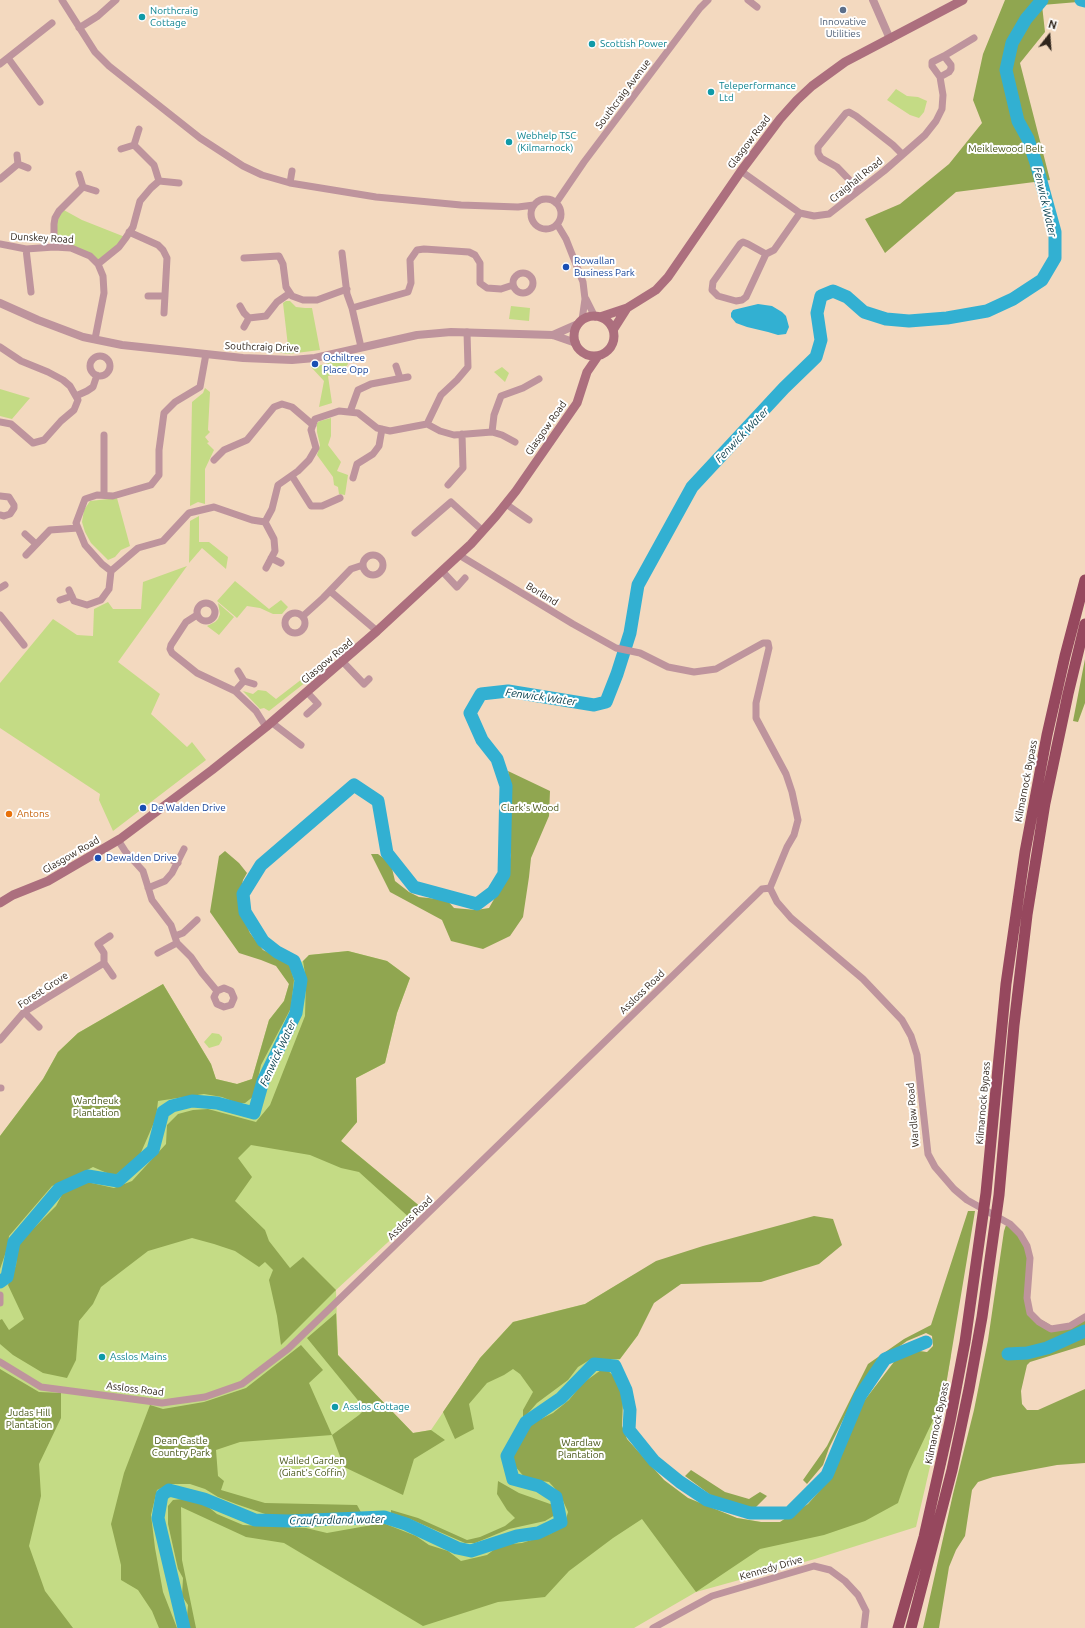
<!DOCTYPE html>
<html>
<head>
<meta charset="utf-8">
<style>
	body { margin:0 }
	#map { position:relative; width:1085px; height:1628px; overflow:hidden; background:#f3d9bf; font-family:Ubuntu,sans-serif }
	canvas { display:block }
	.north { position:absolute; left:1029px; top:16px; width:40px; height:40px; -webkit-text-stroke:3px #fff; paint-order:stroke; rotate:17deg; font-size:11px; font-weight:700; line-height:16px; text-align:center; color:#2f251c }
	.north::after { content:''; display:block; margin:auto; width:14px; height:18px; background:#2f251c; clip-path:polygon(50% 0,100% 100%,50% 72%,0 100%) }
</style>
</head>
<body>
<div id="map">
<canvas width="1085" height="1628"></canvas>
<div class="north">N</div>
</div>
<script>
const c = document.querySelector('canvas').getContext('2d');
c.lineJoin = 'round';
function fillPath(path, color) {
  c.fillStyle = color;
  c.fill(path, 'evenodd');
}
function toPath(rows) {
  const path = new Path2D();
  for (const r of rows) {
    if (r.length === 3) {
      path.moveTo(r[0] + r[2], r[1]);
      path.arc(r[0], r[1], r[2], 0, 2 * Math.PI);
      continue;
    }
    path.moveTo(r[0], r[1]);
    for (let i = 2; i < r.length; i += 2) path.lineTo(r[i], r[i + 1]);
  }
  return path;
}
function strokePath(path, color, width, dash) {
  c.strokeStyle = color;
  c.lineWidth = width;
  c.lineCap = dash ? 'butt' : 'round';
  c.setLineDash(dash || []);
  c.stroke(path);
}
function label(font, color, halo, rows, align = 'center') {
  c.font = font + ' Ubuntu,sans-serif';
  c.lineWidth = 4;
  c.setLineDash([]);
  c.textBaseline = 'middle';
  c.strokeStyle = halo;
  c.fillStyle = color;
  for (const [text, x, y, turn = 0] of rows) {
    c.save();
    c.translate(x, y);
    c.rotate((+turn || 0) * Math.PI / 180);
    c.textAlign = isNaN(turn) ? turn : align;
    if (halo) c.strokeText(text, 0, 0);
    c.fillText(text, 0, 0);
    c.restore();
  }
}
const green = toPath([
	[896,89,907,96,918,97,927,101,924,112,919,118,910,115,887,100],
	[62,209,82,220,125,237,98,263,90,255,55,246,55,224],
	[286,301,290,301,296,307,305,308,312,308,320,350,288,354,265,350,265,347,288,346,283,303],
	[511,306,530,308,529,321,509,319],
	[345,357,348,364,345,368,338,374,328,376,332,403,319,407,324,381,311,367,326,364],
	[502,367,509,373,505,382,494,372],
	[205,388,210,392,208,430,210,432,205,437,209,442,207,443,214,450,205,469,205,504,198,502,190,506,192,402,203,393],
	[0,389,30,398,12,419,0,416],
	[331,418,331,436,328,445,341,462,337,471,348,475,345,495,339,494,338,487,334,485,333,477,317,455,320,445,317,432,317,423,320,421],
	[117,498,130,546,121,550,115,557,108,560,91,543,85,532,82,522,84,510,90,501],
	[199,516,199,542,209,542,228,557,226,569,202,548,189,563,190,521],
	[187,566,118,662,160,694,151,714,187,747,192,742,206,760,113,831,99,800,100,794,0,728,0,683,53,619,77,635,93,636,94,609,108,602,113,609,141,609,143,582],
	[235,581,269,609,281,600,288,607,282,614,273,614,260,608,247,606,237,618,217,601],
	[218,603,234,617,219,635,207,626,215,622,218,619,220,614],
	[302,679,306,682,269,711,264,708,260,709,243,691,253,694,258,690,266,691,276,699],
	[348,951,387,961,410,978,397,1013,385,1063,356,1078,357,1122,341,1141,422,1208,412,1220,336,1290,338,1355,413,1433,431,1430,480,1358,513,1322,585,1304,635,1274,638,1335,620,1359,611,1373,617,1379,623,1400,622,1426,627,1439,664,1480,688,1498,737,1518,761,1522,780,1522,808,1504,831,1478,858,1409,897,1358,919,1351,951,1356,935,1445,916,1527,815,1559,696,1592,634,1628,0,1628,0,1136,43,1079,58,1052,78,1033,163,984,211,1064,216,1079,237,1084,252,1079,269,1020,284,1001,289,984,282,974,290,966,303,961,309,955],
	[212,1033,219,1034,222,1037,222,1040,219,1045,209,1048,204,1042]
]);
const forest = toPath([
	[1005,0,1085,0,1085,6,1078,2,1042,5,1045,32,1020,63,1050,180,956,192,885,253,865,219,900,204,949,164,982,123,973,100,983,54],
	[1085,659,1085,703,1078,722,1073,721],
	[508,771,550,791,549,816,531,858,529,877,523,917,510,936,483,949,451,941,442,920,390,892,371,854,378,854,391,864,395,881,409,892,419,897,447,900,454,908,476,910,489,908,505,880,511,855,509,822,512,791],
	[225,851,239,863,247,873,243,880,238,906,250,933,263,950,278,957,290,966,294,980,291,1008,261,1065,254,1096,245,1103,237,1103,222,1097,204,1094,158,1101,156,1118,139,1157,114,1176,93,1167,72,1178,52,1186,9,1236,8,1246,0,1269,0,1136,43,1079,58,1052,78,1033,163,984,211,1064,216,1079,237,1084,252,1079,269,1020,284,1001,289,984,276,966,261,960,239,953,210,912,219,856],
	[348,951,387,961,410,978,397,1013,385,1063,356,1078,357,1122,341,1141,422,1208,412,1220,359,1172,341,1168,310,1155,251,1145,238,1158,252,1177,235,1201,265,1230,269,1241,290,1268,303,1257,336,1290,281,1345,277,1316,269,1280,273,1270,265,1262,259,1267,235,1251,214,1244,192,1238,148,1251,101,1287,93,1304,79,1321,76,1360,67,1378,43,1373,13,1355,0,1344,0,1320,2,1319,9,1330,24,1319,8,1285,16,1265,18,1244,56,1206,64,1191,87,1182,114,1188,132,1181,166,1144,167,1125,178,1114,193,1110,208,1109,256,1122,270,1105,305,1016,306,980,303,961,309,955],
	[968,1211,975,1211,944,1397,909,1471,898,1503,865,1521,824,1535,760,1549,696,1592,642,1519,613,1538,569,1571,545,1597,498,1602,423,1626,284,1543,246,1537,181,1507,182,1560,196,1628,189,1628,187,1617,188,1605,182,1596,183,1578,178,1569,168,1524,168,1506,173,1500,191,1498,206,1505,217,1514,243,1525,306,1528,327,1533,383,1523,416,1536,429,1545,448,1551,461,1561,487,1555,500,1545,522,1543,550,1534,564,1526,568,1512,560,1494,549,1482,526,1479,514,1465,513,1457,531,1424,553,1413,569,1400,583,1383,601,1370,606,1369,617,1379,623,1400,622,1426,627,1439,664,1480,688,1498,737,1518,761,1522,780,1522,808,1504,831,1478,858,1409,897,1358,919,1351,927,1352,933,1346,932,1336,926,1333,907,1341,875,1364,857,1392,829,1448,823,1465,807,1484,803,1480,827,1446,868,1364,904,1339,931,1325],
	[814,1216,833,1219,842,1245,819,1264,761,1282,681,1284,654,1303,638,1335,620,1359,591,1359,578,1367,568,1380,537,1403,523,1419,523,1410,533,1392,520,1374,513,1369,504,1375,487,1383,469,1404,474,1429,455,1439,443,1412,480,1358,513,1322,585,1304,656,1261,703,1246],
	[1007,1222,1027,1246,1030,1313,1057,1329,1085,1317,1085,1345,1030,1362,1027,1365,1021,1391,1022,1404,1027,1410,1038,1410,1085,1389,1085,1463,1057,1465,993,1477,978,1482,972,1490,965,1536,956,1550,949,1567,939,1628,923,1628,953,1494,974,1410,988,1340,1004,1231],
	[336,1313,338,1355,413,1433,431,1430,445,1440,414,1459,403,1495,344,1467,332,1435,240,1442,216,1450,218,1476,224,1481,221,1490,265,1503,357,1505,362,1514,299,1517,268,1515,236,1504,218,1497,205,1489,190,1484,170,1484,157,1490,151,1515,155,1548,163,1592,177,1628,159,1628,152,1611,138,1590,121,1580,121,1565,111,1524,124,1473,150,1405,163,1409,204,1402,246,1388,301,1345,323,1370,309,1383,332,1435,359,1415,365,1409,307,1338],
	[0,1369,39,1392,61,1393,61,1418,39,1464,41,1496,29,1546,45,1591,73,1628,0,1628],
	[691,1470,725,1492,749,1499,760,1492,767,1496,755,1508,716,1499,685,1476],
	[498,1481,519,1493,553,1505,555,1515,545,1521,509,1529,475,1543,465,1543,410,1519,391,1513,391,1510,418,1518,467,1540,480,1537,505,1526,515,1518,507,1510,497,1494]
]);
const water = toPath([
	[758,304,772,306,782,312,786,316,789,327,786,334,778,335,768,332,747,327,736,323,731,317,731,313,733,310]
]);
const river = toPath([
	[1081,0,1085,1],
	[0,1282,7,1277,14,1242,59,1189,88,1176,118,1181,153,1150,163,1112,172,1106,192,1101,217,1103,254,1113,263,1081,296,1013,301,980,294,961,277,952,263,941,245,912,243,894,261,865,354,785,378,801,387,853,414,887,477,904,493,892,504,874,506,786,497,759,482,740,470,713,481,694,508,691,594,705,606,702,617,674,630,633,638,585,692,487,784,388,816,357,821,340,817,313,821,296,833,291,847,297,864,312,886,319,909,321,947,318,987,311,1013,299,1042,280,1055,258,1055,232,1036,163,1028,139,1018,121,1006,70,1012,43,1026,19,1042,0],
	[1008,1354,1027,1353,1047,1348,1085,1331],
	[184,1628,158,1518,162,1495,169,1490,204,1499,255,1520,289,1521,384,1517,406,1524,457,1548,471,1551,517,1536,538,1533,561,1522,556,1497,539,1486,513,1479,507,1456,526,1422,561,1398,594,1364,615,1366,626,1390,630,1410,629,1430,654,1461,680,1482,707,1500,750,1513,789,1513,827,1475,860,1396,885,1359,926,1342]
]);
const minor = toPath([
	[62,0,95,52,109,66,200,138,243,166,262,175,290,183,376,197,461,205,518,207,534,205],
	[748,0,757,7],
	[79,28,98,16,116,0],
	[944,56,974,38],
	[8,58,40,102],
	[0,64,52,23],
	[134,145,139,129],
	[121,149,134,145,154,165,159,181],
	[18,164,28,168],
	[741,171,800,213,814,216,829,214,884,171,925,135,936,121,942,109,943,95,940,77,932,66,932,62,944,56,951,65,951,69,949,72,940,77],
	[0,179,18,164,17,155],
	[290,183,292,171],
	[83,187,96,191],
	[859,190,837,167,821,158,818,153,818,147,846,113,849,112,856,116,893,145,902,154],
	[546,214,15],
	[556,203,584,162,700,8,708,0],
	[557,224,566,239,583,282,585,299,582,320],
	[129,232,158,245,163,250,167,258,164,313],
	[0,244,26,249,54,247,71,248,90,256,98,264,103,276,104,293,95,339],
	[54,247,54,224,55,218,59,211,83,187,79,174],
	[26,249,31,292],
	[342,253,347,294,352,308,361,347],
	[766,254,748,244,743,242,740,244,713,282,712,290,718,296,736,301,742,300,746,297,766,254,774,250,800,213],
	[244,258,279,256,283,264,286,287,292,296,303,300,317,300,347,289],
	[98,264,119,247,125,239,133,227,140,201,151,188,159,181,179,183],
	[523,283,10],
	[148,296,165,296],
	[586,299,595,317],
	[240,306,244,313,249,318],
	[352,308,408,292,411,283,410,260,417,250,424,249,469,252,475,255,480,263,480,283,487,288,501,289,513,285],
	[244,327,249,318,266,316,277,302,290,293],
	[0,347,21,361,48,372,63,380,70,386,78,400,74,410,61,421,44,440,33,443,11,424,0,422],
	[206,354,200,387,175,402,164,413,159,450,159,475,151,485,113,496,97,495,85,499,76,523,85,545,102,564,111,571,138,548,163,541,189,513,214,507,252,520,265,522,272,509,278,485,298,471,309,460,316,448,311,430,315,419,339,411,358,413,377,428,390,431,427,424,441,395,457,380,468,367,467,332],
	[100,366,10],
	[396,366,400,378],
	[76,396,87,391,93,387,97,375],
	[350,412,358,390,371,384,408,377],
	[427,424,440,431,454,435,492,432,502,435,515,442],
	[492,432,494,415,501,396,523,388,539,379],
	[104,435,104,495],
	[214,460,224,450,247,440,274,407,282,404,292,407,313,425],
	[292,476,311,506,322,506,340,498],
	[353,478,357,464,373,454,379,446,382,429],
	[448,485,463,468,462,434],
	[0,496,9,497,14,505,14,508,10,514,4,516,0,515],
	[506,504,529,520],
	[265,522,274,539,275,551,266,568],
	[415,533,451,502,483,531],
	[25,534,36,544],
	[373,565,10],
	[26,555,50,530,78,528],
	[459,555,573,624,616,648,640,653,668,667,694,672,716,669,763,643,768,643,769,648,756,703,756,718,786,774,792,792,798,820,794,835,787,847,770,888],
	[271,558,281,563],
	[442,571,457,587,465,578],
	[0,588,5,585],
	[69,590,74,601,87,605,101,600,109,589,111,571],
	[330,591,377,631],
	[60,600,72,596],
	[206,612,9],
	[295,623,10],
	[0,615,24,645],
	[197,615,186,622,171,645,170,649,172,653,197,673,235,691,256,711,266,727],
	[303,616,323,598,351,569,363,565],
	[343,662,364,684,369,679],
	[244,681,254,684],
	[235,691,244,681,238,671],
	[307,692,318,704,307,714],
	[271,722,301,745],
	[118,840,125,851,143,871,152,900,171,925,177,943,191,957,202,973,217,991,214,997,217,1004,224,1007,231,1005,234,998,231,991,224,988,217,991],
	[168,858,178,863],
	[148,888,165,881,172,873,184,849],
	[770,888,777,902,791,918,863,979,902,1020,911,1036,917,1055,928,1154,935,1167,954,1189,967,1200,1010,1224,1020,1234,1027,1246,1030,1258,1027,1298,1030,1313,1039,1322,1051,1329,1070,1326,1085,1317],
	[175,936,183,933,197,920],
	[158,953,177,943],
	[104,963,104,953,98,944,110,936],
	[24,1012,39,1027],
	[0,1040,24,1012,104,963,113,976],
	[0,1088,1,1088],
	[0,1295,0,1303],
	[0,1362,41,1387,162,1403,205,1397,242,1384,288,1349,759,892,762,889,770,888],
	[653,1628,712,1596,814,1566,830,1570,845,1581,858,1595,866,1611,864,1628]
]);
const tertiary = toPath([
	[873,0,890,39],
	[0,303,38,320,83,337,122,345,243,358,292,360,315,358,417,335,451,332,553,335,576,343],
	[553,335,578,324]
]);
const secondary = toPath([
	[594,336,20],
	[600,317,627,308,656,290,668,277,741,171,780,119,797,100,812,86,845,62,963,0],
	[613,330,627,308],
	[0,903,13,895,48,881,120,839,212,770,266,727,377,631,471,544,496,516,516,491,577,403,587,372,598,356]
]);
const trunk = toPath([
	[898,1628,924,1537,950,1421,965,1342,986,1193,1006,984,1025,852,1047,735,1065,656,1085,580],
	[911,1628,952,1470,969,1389,982,1317,999,1195,1014,1025,1027,915,1045,803,1068,694,1085,624]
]);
const markers = [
	[843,10,4,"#5c6f8a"],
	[142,17,4,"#0f9aa8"],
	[592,44,4,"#0f9aa8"],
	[711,92,4,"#0f9aa8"],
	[509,142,4,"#0f9aa8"],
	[566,267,4,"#1a4fb4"],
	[315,364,4,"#1a4fb4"],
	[143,808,4,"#1a4fb4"],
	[9,814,4,"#e8710a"],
	[98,858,4,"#1a4fb4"],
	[102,1357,4,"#0f9aa8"],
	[335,1407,4,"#0f9aa8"]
];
const cultureNames = [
	["Northcraig",150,11],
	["Cottage",150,23],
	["Scottish Power",600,44],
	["Teleperformance",719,86],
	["Ltd",719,98],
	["Webhelp TSC",517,136],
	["(Kilmarnock)",517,148],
	["Asslos Mains",110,1357],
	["Asslos Cottage",343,1407]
];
const serviceNames = [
	["Innovative",843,22],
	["Utilities",843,34]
];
const streetNames = [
	["Southcraig Avenue",623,94,-53],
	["Glasgow Road",749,142,-53],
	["Craighall Road",856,180,-39],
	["Dunskey Road",42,238,3],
	["Southcraig Drive",262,347,2],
	["Glasgow Road",546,428,-55],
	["Borland",542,594,31],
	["Glasgow Road",327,661,-40],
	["Kilmarnock Bypass",1026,781,-79],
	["Glasgow Road",71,855,-30],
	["Forest Grove",43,990,-33],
	["Assloss Road",642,992,-44],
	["Kilmarnock Bypass",983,1103,-85],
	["Wardlaw Road",913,1115,-95],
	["Assloss Road",410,1218,-44],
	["Assloss Road",135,1389,7],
	["Kilmarnock Bypass",937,1423,-78],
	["Kennedy Drive",771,1568,-16]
];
const parkNames = [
	["Meiklewood Belt",1006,149],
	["Clark's Wood",530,808],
	["Wardneuk",96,1101],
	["Plantation",96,1113],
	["Judas Hill",29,1413],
	["Plantation",29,1425],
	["Dean Castle",181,1441],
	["Country Park",181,1453],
	["Wardlaw",581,1443],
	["Plantation",581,1455],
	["Walled Garden",312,1461],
	["(Giant's Coffin)",312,1473]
];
const transitNames = [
	["Rowallan",574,261],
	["Business Park",574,273],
	["Ochiltree",323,358],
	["Place Opp",323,370],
	["De Walden Drive",151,808],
	["Dewalden Drive",106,858]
];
const foodNames = [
	["Antons",17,814]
];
const waterNames = [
	["Fenwick Water",1045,202,77],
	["Fenwick Water",742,435,-46],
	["Fenwick Water",541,697,8],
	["Fenwick Water",278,1053,-65],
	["Craufurdland water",337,1520,-1]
];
fillPath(green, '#c4db85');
fillPath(forest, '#90a650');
fillPath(water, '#32b0d2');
strokePath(river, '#32b0d2', 13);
strokePath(minor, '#be949d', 7);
strokePath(tertiary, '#be949d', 8);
strokePath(secondary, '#ac6f7e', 9);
strokePath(trunk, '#96485e', 11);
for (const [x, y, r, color] of markers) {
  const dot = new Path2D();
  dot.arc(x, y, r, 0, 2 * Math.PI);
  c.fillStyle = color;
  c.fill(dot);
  strokePath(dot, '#fff', 1.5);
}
label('10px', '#0d838f', '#fff', cultureNames, 'left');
label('10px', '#4e5e75', '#fff', serviceNames);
label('10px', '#2f251c', '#fff', streetNames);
label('10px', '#485617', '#fff', parkNames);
label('10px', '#164399', '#fff', transitNames, 'left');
label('10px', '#c56008', '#fff', foodNames, 'left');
label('italic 11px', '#0c4250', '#fff', waterNames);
</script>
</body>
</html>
